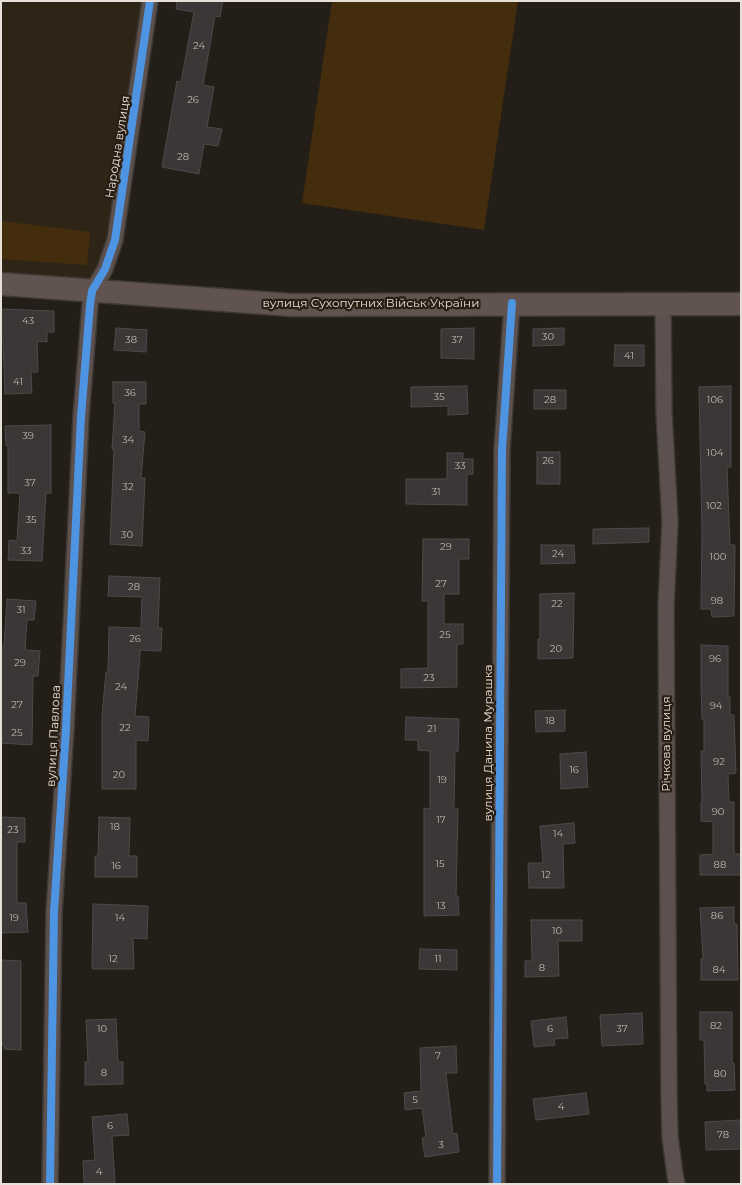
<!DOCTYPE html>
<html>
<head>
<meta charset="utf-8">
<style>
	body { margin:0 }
	#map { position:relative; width:742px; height:1185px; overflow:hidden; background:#231e18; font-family:Montserrat,sans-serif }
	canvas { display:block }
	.frame { position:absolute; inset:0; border:2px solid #e7e0d9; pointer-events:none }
</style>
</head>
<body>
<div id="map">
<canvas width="742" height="1185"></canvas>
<div class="frame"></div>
</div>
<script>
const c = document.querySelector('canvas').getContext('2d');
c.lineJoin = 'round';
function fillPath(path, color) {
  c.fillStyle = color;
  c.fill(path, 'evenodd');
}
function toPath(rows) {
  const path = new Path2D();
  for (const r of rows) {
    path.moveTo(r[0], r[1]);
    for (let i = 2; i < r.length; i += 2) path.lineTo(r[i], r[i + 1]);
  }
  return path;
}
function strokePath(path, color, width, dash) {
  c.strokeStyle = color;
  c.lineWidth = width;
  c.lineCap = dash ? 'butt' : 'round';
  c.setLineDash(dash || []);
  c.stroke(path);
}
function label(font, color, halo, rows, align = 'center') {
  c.font = font + ' Montserrat,sans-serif';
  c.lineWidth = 4.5;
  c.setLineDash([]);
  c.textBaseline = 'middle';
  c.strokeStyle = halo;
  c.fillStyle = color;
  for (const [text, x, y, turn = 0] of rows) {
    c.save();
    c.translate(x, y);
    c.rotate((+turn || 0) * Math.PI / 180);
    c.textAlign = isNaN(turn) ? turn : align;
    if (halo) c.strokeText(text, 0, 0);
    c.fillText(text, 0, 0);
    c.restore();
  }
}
const industrial = toPath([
	[1,1,145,1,107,252,93,278,85,280,1,275]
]);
const green = toPath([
	[332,1,518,1,484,230,302,203],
	[1,221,90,232,87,265,1,259]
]);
const building = toPath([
	[177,1,223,1,220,17,215,16,203,85,214,87,207,127,222,129,218,146,204,144,199,174,162,167,177,81,181,82,194,12,176,9,177,1],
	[1,309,54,311,54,332,47,332,47,342,37,341,38,372,31,372,32,393,5,394,3,340,1,340,1,309],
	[116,328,147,330,146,352,114,350,116,328],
	[474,328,474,359,441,358,441,329,474,328],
	[564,328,564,345,533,346,533,329,564,328],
	[615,345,644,345,644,366,614,366,615,345],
	[113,382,146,382,146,404,139,404,139,431,145,432,141,478,145,478,142,546,110,544,114,449,112,449,115,403,113,403,113,382],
	[467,386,468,414,448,415,448,406,411,407,411,387,467,386],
	[731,386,731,467,727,467,730,545,735,545,734,616,712,617,711,609,701,609,702,531,699,387,731,386],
	[534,390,566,390,566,409,534,409,534,390],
	[51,425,51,493,46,493,42,561,8,560,9,540,17,541,20,493,8,493,8,445,6,446,5,426,51,425],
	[537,452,560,452,560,484,537,484,537,452],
	[447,453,463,453,463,459,473,459,473,474,467,474,467,505,406,504,406,479,447,479,447,453],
	[649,528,649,542,593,544,593,529,649,528],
	[423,539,469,539,469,559,459,559,459,594,444,594,444,624,463,624,463,644,457,644,457,687,401,688,401,669,428,668,428,601,422,601,423,539],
	[541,545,574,545,575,563,541,564,541,545],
	[109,576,160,578,158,628,162,628,161,651,140,650,140,655,135,716,149,717,148,741,136,740,136,789,102,789,102,715,106,672,108,672,109,627,141,628,142,597,108,596,109,576],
	[574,593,573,658,538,659,538,639,540,639,540,594,574,593],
	[7,599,36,601,34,620,27,620,25,650,40,651,38,676,33,676,32,745,1,743,1,646,4,646,7,599],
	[701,645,728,646,728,697,730,697,730,715,734,715,736,773,728,774,729,802,734,802,734,854,740,854,741,875,700,875,700,855,713,854,713,822,701,821,701,802,702,802,701,751,704,751,704,719,702,719,701,684,701,645],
	[565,710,565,731,536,732,535,711,565,710],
	[406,717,459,719,458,752,455,751,454,809,458,809,456,896,458,896,459,915,424,916,424,808,430,809,430,751,418,750,418,740,405,740,406,717],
	[586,752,588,787,561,789,560,754,586,752],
	[1,817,25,818,25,842,17,842,17,903,26,903,28,932,1,933,1,817],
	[99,817,130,818,129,856,137,856,137,877,95,877,95,856,98,856,99,817],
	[574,823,575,843,563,844,564,888,529,888,528,863,543,863,540,826,574,823],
	[93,904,148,906,147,939,133,938,134,969,92,969,93,904],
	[734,907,734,924,737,924,738,980,701,980,701,959,703,959,700,908,734,907],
	[531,920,582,920,582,941,558,941,559,976,525,977,525,961,532,961,531,920],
	[420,949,457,950,457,970,419,969,420,949],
	[1,960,21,961,21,1050,4,1049,4,1045,1,1045,1,960],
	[700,1012,732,1012,732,1063,734,1063,735,1090,707,1091,707,1084,705,1084,704,1040,700,1040,700,1012],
	[642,1013,643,1044,602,1046,600,1015,642,1013],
	[566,1017,568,1038,554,1039,555,1045,534,1047,531,1021,566,1017],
	[116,1019,118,1062,123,1062,123,1084,85,1085,85,1062,88,1062,86,1020,116,1019],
	[456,1046,457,1073,446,1073,453,1134,457,1133,459,1152,425,1157,422,1138,426,1138,422,1108,405,1110,404,1093,421,1091,420,1048,456,1046],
	[586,1093,589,1114,536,1120,533,1099,586,1093],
	[127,1114,129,1135,112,1136,115,1183,84,1184,83,1161,95,1160,92,1117,127,1114],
	[741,1120,741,1149,706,1150,705,1122,741,1120]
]);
const street = toPath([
	[663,304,664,412,670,522,666,606,669,1096,670,1137,675,1175,677,1184],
	[50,1184,54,912,66,729,81,417,90,305,92,291,105,269,115,240,150,1],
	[497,1184,502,450,512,303]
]);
const secondary = toPath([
	[1,284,291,305,741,304]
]);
const cycleway = toPath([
	[50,1184,54,912,66,729,81,417,90,305,92,291,105,269,115,240,150,1],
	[497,1184,502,450,512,303]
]);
const numberNames = [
	["24",199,46],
	["26",193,100],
	["28",183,157],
	["43",28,321],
	["30",548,337],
	["38",131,340],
	["37",457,340],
	["41",629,356],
	["41",18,382],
	["36",130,393],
	["35",439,397],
	["28",550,400],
	["106",715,400],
	["39",28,436],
	["34",128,440],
	["104",715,453],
	["26",548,461],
	["33",460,466],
	["37",30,483],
	["32",128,487],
	["31",436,492],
	["102",714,506],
	["35",31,520],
	["30",127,535],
	["29",446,547],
	["33",26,551],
	["24",558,554],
	["100",718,557],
	["27",441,584],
	["28",134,587],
	["98",717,601],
	["22",557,604],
	["31",21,610],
	["25",445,635],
	["26",135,639],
	["20",556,649],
	["96",715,659],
	["29",20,663],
	["23",429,678],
	["24",121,687],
	["27",17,705],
	["94",716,706],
	["18",550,721],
	["22",125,728],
	["21",432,729],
	["25",17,733],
	["92",719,762],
	["16",574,770],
	["20",119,775],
	["19",442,780],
	["90",718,812],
	["17",441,820],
	["18",115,827],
	["23",13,830],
	["14",558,834],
	["15",440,864],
	["88",720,865],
	["16",116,866],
	["12",546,875],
	["13",441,906],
	["86",717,916],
	["19",14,918],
	["14",120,918],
	["10",557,931],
	["12",113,959],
	["11",438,959],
	["8",542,968],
	["84",719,970],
	["82",716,1026],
	["10",102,1029],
	["6",550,1029],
	["37",622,1029],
	["7",438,1056],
	["8",104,1073],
	["80",720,1074],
	["5",415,1100],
	["4",561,1107],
	["6",110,1126],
	["78",723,1135],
	["3",441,1145],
	["4",99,1172]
];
const streetNames = [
	["Народна вулиця",118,147,-81],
	["вулиця Сухопутних Військ України",371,303],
	["вулиця Павлова",54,736,-87],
	["вулиця Данила Мурашка",488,743,-90],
	["Річкова вулиця",666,744,-90]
];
fillPath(industrial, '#2e2516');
fillPath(green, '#442d0d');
fillPath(building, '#3b3736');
strokePath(building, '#4e4a49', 1);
strokePath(street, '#3e3934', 18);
strokePath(secondary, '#3e3934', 25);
strokePath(street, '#5c514e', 15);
strokePath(secondary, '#61534f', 22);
strokePath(cycleway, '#4d94e3', 8);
label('10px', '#bcb6b0', null, numberNames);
label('12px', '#e7e0d9', '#281e13', streetNames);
</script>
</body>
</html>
